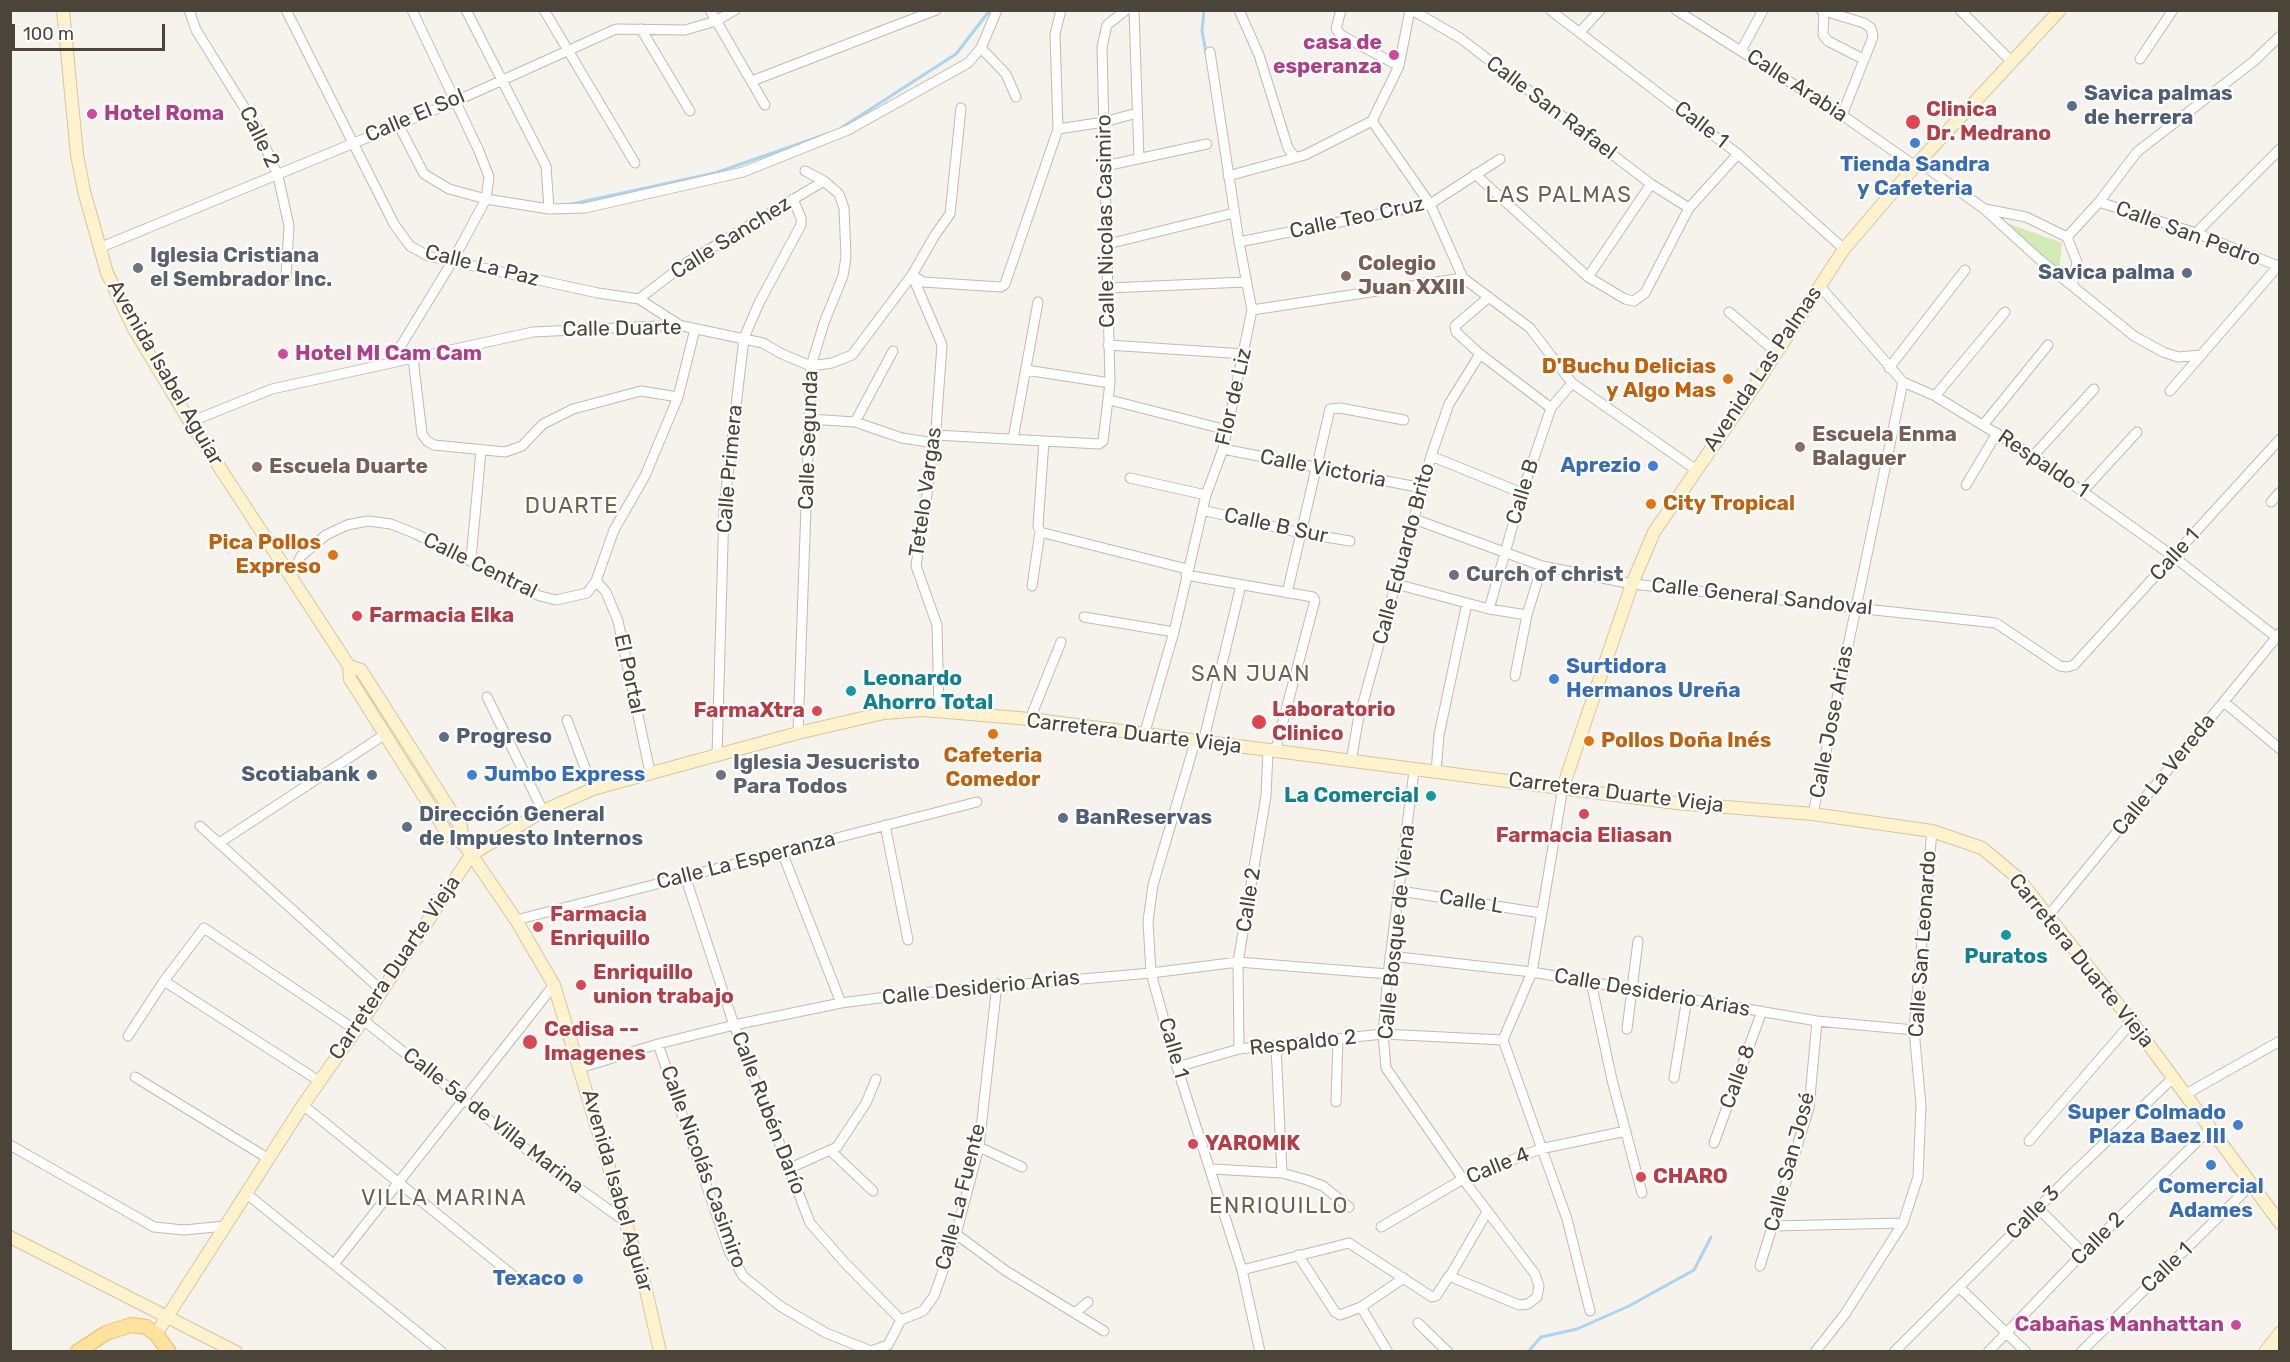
<!DOCTYPE html>
<html>
<head>
<meta charset="utf-8">
<style>
	body { margin:0 }
	#map { position:relative; width:2290px; height:1362px; overflow:hidden; background:#f6f3ec; font-family:Rubik,sans-serif }
	canvas { display:block }
	.frame { position:absolute; inset:0; border:12px solid #4b4439; pointer-events:none }
	.scale { position:absolute; left:12px; top:24px; width:153px; height:27px; box-sizing:border-box; border:3px solid #4b4439; border-top:0; padding-left:8px; font-size:18px; line-height:21px; white-space:nowrap; color:#4b4439; -webkit-text-stroke:4px #fff; paint-order:stroke }
</style>
</head>
<body>
<div id="map">
<canvas width="2290" height="1362"></canvas>
<div class="frame"></div>
<div class="scale">100 m</div>
</div>
<script>
const c = document.querySelector('canvas').getContext('2d');
c.lineJoin = 'round';
function fillPath(path, color) {
  c.fillStyle = color;
  c.fill(path, 'evenodd');
}
function toPath(rows) {
  const path = new Path2D();
  for (const r of rows) {
    path.moveTo(r[0], r[1]);
    for (let i = 2; i < r.length; i += 2) path.lineTo(r[i], r[i + 1]);
  }
  return path;
}
function strokePath(path, color, width, dash) {
  c.strokeStyle = color;
  c.lineWidth = width;
  c.lineCap = dash ? 'butt' : 'round';
  c.setLineDash(dash || []);
  c.stroke(path);
}
function label(font, color, halo, rows, align = 'center') {
  c.font = font + ' Rubik,sans-serif';
  c.lineWidth = 4.5;
  c.setLineDash([]);
  c.textBaseline = 'middle';
  c.strokeStyle = halo;
  c.fillStyle = color;
  for (const [text, x, y, turn = 0] of rows) {
    c.save();
    c.translate(x, y);
    c.rotate((+turn || 0) * Math.PI / 180);
    c.textAlign = isNaN(turn) ? turn : align;
    if (halo) c.strokeText(text, 0, 0);
    c.fillText(text, 0, 0);
    c.restore();
  }
}
const green = toPath([
	[2007,223,2062,243,2059,270]
]);
const stream = toPath([
	[1204,10,1202,31,1206,53],
	[841,128,956,54,990,10],
	[567,205,715,173,830,133],
	[1528,1352,1541,1337,1577,1329,1629,1306,1694,1270,1711,1237]
]);
const street = toPath([
	[189,10,196,30,257,128,278,176,289,226,286,277],
	[286,10,394,224,410,246,428,256,598,293,639,299,678,324],
	[466,10,546,166,549,209],
	[544,10,635,163],
	[710,10,765,105],
	[1134,10,1139,158],
	[1239,10,1259,55,1288,148,1294,156],
	[1341,10,1336,29,1341,35,1399,66],
	[1412,10,1460,38,1651,184,1689,208],
	[1550,10,1738,154,1844,249],
	[1676,10,1842,115,1915,166],
	[1821,10,1864,23,1871,28,1873,37,1842,115],
	[1960,10,2012,62],
	[1824,11,1823,35,1828,41,1863,59],
	[641,29,690,111],
	[1581,31,1600,10],
	[981,48,1006,74,1016,97],
	[1741,51,1763,10],
	[2140,59,2173,10],
	[752,81,936,10],
	[1372,121,1430,204,1463,278,1530,328,1572,383,1695,469],
	[1372,121,1399,66,1410,10],
	[398,124,424,174,449,189,486,199,549,209,585,208,743,172,848,130,968,63,981,48,997,10],
	[1058,129,1104,122,1137,113],
	[1919,162,1983,208,2039,259,2134,336,2163,352,2178,357,2201,355],
	[1105,166,1207,144],
	[1475,174,1588,277,1625,299,1634,301,1645,293,1689,208,1738,154],
	[1228,176,1305,155,1372,121],
	[2099,202,2196,233,2278,266],
	[1985,209,2026,217,2067,237,2077,262,2073,284],
	[2196,233,2280,149],
	[2067,237,2099,202,2137,152,2254,61,2280,36],
	[1239,242,1430,204,1500,159],
	[1108,244,1234,213],
	[99,248,456,101,616,29,685,30,716,21,735,10],
	[912,275,942,345,935,443,916,566,937,625,939,711],
	[912,275,923,282,1001,287,1005,284,1058,129,1055,34,1061,10],
	[1588,277,1651,184],
	[1819,285,1903,382,1935,396,2033,456,2174,557,2276,637],
	[1109,288,1245,282],
	[1489,297,1455,326,1456,332,1480,354,1551,408],
	[639,299,686,263,824,181],
	[1252,310,1463,278],
	[1729,312,1776,352],
	[1108,345,1245,354],
	[413,358,422,434,427,441,434,445,505,452,522,446,543,424,573,409,641,391,678,397],
	[391,362,452,262,486,199,489,177,479,151,412,10],
	[1889,368,1965,270],
	[1026,370,1110,383],
	[2170,391,2280,264],
	[1935,396,2005,312],
	[1110,400,1227,430],
	[809,419,855,422,902,438,935,443],
	[190,422,272,389,533,332,678,325,763,343,782,354,811,366,832,363,852,355,912,275,935,235,950,214,961,108],
	[855,422,893,351],
	[1984,424,2048,345],
	[935,435,1099,444,1103,441,1110,383,1102,47,1107,25,1126,10],
	[1013,439,1038,302],
	[1223,449,1422,488],
	[1431,456,1522,493],
	[2033,456,2094,389],
	[1130,478,1206,495],
	[1966,485,1997,433],
	[2083,491,2137,432],
	[2271,502,2280,492],
	[1202,510,1301,533,1350,541],
	[1414,519,1542,566,1632,584,1996,623,2060,666,2067,667,2074,665,2280,439],
	[1040,532,1187,569],
	[471,559,481,451],
	[1186,575,1313,597,1315,600,1275,752],
	[291,578,301,556,326,535,347,525,368,521,391,524,416,534,540,596,556,600,587,593,596,581,614,530,645,476,678,397,695,329],
	[596,581,606,592,618,621,650,772],
	[1396,584,1489,609,1527,615],
	[1032,586,1040,532,1038,526,1044,441],
	[1287,593,1330,409,1340,408,1404,420],
	[1489,609,1522,493,1551,408,1572,383],
	[1084,617,1174,632],
	[1515,676,1527,615,1542,566],
	[487,697,543,811],
	[2224,702,2280,749],
	[1030,719,1061,642],
	[567,720,593,789],
	[798,733,811,366,824,323,843,276,846,257,844,208,839,194,824,181,805,171],
	[1144,735,1174,632,1206,495,1223,449,1252,310,1239,242,1210,52],
	[1195,742,1153,885,1148,921,1151,973,1177,1067,1242,1270,1260,1352],
	[1203,743,1241,585],
	[717,755,724,508,744,338,759,303,801,225,801,218,793,199],
	[1351,762,1358,721,1431,456,1449,404,1480,354],
	[1436,772,1439,735,1467,603],
	[1563,787,1532,972,1503,1040,1567,1219,1590,1311],
	[1813,814,1903,382],
	[885,825,908,940],
	[200,826,381,990],
	[219,843,384,735],
	[782,852,841,1003],
	[685,876,734,1025,810,1223,845,1263,901,1320],
	[1400,891,1541,913],
	[2048,916,2280,633],
	[516,920,977,802],
	[1390,956,1532,972,1817,1021,1914,1030],
	[164,981,319,1081],
	[1591,982,1612,1080,1642,1193],
	[363,1020,545,1164,626,1222],
	[1627,1029,1638,941],
	[128,1036,164,981,204,928,354,1029],
	[658,1044,729,1251,743,1276,780,1306,826,1333,871,1351,888,1345,901,1320],
	[1276,1046,1282,1173],
	[1239,1049,1238,962,1266,796,1268,751],
	[1177,1067,1239,1049,1383,1034,1503,1040],
	[580,1068,658,1044,734,1025,841,1003,909,994,1151,973,1238,962,1388,974],
	[135,1077,269,1159],
	[1674,1078,1687,998],
	[2186,1094,2280,1041],
	[1336,1102,1338,1039],
	[303,1105,521,1282],
	[2029,1141,2132,1022],
	[1714,1143,1762,1011],
	[10,1145,154,1227,184,1230,225,1226],
	[979,1147,1022,1167],
	[832,1152,873,1191],
	[788,1169,837,1147,866,1103,876,1079],
	[1212,1169,1282,1173,1307,1180,1323,1186,1349,1207],
	[247,1194,442,1352],
	[2038,1208,2083,1253],
	[1773,1226,1903,1223],
	[1381,1227,1463,1179,1540,1149,1626,1131],
	[956,1234,1006,1271,1104,1331],
	[1298,1255,1335,1312,1340,1315,1361,1307,1404,1278],
	[335,1263,554,985],
	[1760,1266,1809,1108,1817,1021],
	[1242,1270,1349,1243,1432,1297,1436,1296,1449,1276,1519,1305,1528,1304,1537,1297,1539,1286,1535,1274,1463,1179,1386,1068,1383,1034,1388,974,1414,771],
	[1450,1276,1487,1212],
	[1959,1287,2026,1352],
	[1361,1307,1388,1352],
	[1076,1312,1088,1302],
	[901,1320,923,1311,934,1296,956,1234,979,1147,997,984],
	[1418,1323,1448,1352],
	[1815,1352,1845,1314,1903,1223,1918,1177,1921,1105,1914,1030,1932,831],
	[1894,1352,2070,1176,2174,1077],
	[1988,1352,2083,1253,2211,1128],
	[2081,1352,2252,1184]
]);
const secondary = toPath([
	[63,10,77,155,84,191,107,273,134,329,190,422,349,666,350,679,449,836,464,844],
	[349,666,361,670,461,827,464,844,516,920,554,985,646,1290,660,1352],
	[1563,787,1632,584,1654,532,1756,384,1844,249,1915,166,2060,10],
	[10,1237,236,1352],
	[156,1334,303,1105,363,1020,471,855,543,811,593,789,798,733,884,713,923,710,1030,719,1676,803,1813,814,1932,831,1982,848,2018,878,2132,1022,2280,1223],
	[2265,1352,2280,1333],
	[2279,1352,2280,1350]
]);
const primary = toPath([
	[77,1352,106,1333,131,1325,146,1327,156,1334,169,1352]
]);
const markers = [
	[1394,55,6,"#d1479c"],
	[2072,106,6,"#5c6f8a"],
	[92,114,6,"#d1479c"],
	[1913,122,8,"#e0444e"],
	[1915,143,6,"#3f7fe0"],
	[138,268,6,"#6b7280"],
	[2187,273,6,"#5c6f8a"],
	[1346,276,6,"#8d6e63"],
	[283,354,6,"#d1479c"],
	[1728,379,6,"#e8710a"],
	[1800,447,6,"#8d6e63"],
	[1653,466,6,"#3f7fe0"],
	[257,467,6,"#8d6e63"],
	[1651,504,6,"#e8710a"],
	[333,555,6,"#e8710a"],
	[1454,575,6,"#6b7280"],
	[357,616,6,"#e0444e"],
	[1554,679,6,"#3f7fe0"],
	[851,691,6,"#0f9aa8"],
	[817,711,6,"#e0444e"],
	[1259,722,8,"#e0444e"],
	[993,734,6,"#e8710a"],
	[444,737,6,"#5c6f8a"],
	[1589,741,6,"#e8710a"],
	[372,775,6,"#5c6f8a"],
	[472,775,6,"#3f7fe0"],
	[721,775,6,"#6b7280"],
	[1431,796,6,"#0f9aa8"],
	[1584,814,6,"#e0444e"],
	[1063,818,6,"#5c6f8a"],
	[407,827,6,"#5c6f8a"],
	[538,927,6,"#e0444e"],
	[2006,935,6,"#0f9aa8"],
	[581,985,6,"#e0444e"],
	[530,1042,8,"#e0444e"],
	[2238,1125,6,"#3f7fe0"],
	[1193,1144,6,"#e0444e"],
	[2211,1165,6,"#3f7fe0"],
	[1641,1177,6,"#e0444e"],
	[578,1279,6,"#3f7fe0"],
	[2236,1325,6,"#d1479c"]
];
const hotelNames = [
	["casa de",1382,43],
	["esperanza",1382,67],
	["Hotel Roma",104,114,"left"],
	["Hotel MI Cam Cam",295,354,"left"],
	["Cabañas Manhattan",2224,1325]
];
const streetNames = [
	["Calle Arabia",1797,86,33],
	["Calle San Rafael",1551,108,37],
	["Calle El Sol",415,116,-23],
	["Calle 1",1701,125,38],
	["Calle 2",259,137,64],
	["Calle Teo Cruz",1357,218,-12],
	["Calle Nicolas Casimiro",1106,221,-91],
	["Calle San Pedro",2188,234,20],
	["Calle Sanchez",731,238,-32],
	["Calle La Paz",482,266,14],
	["Calle Duarte",622,329,-1],
	["Avenida Las Palmas",1763,369,-56],
	["Avenida Isabel Aguiar",165,373,60],
	["Flor de Liz",1234,397,-77],
	["Calle Segunda",809,440,-88],
	["Respaldo 1",2043,464,34],
	["Calle Primera",730,469,-85],
	["Calle Victoria",1323,469,11],
	["Tetelo Vargas",926,492,-82],
	["Calle B",1523,492,-73],
	["Calle B Sur",1276,526,12],
	["Calle Eduardo Brito",1404,554,-75],
	["Calle 1",2175,555,-48],
	["Calle Central",480,566,26],
	["Calle General Sandoval",1762,597,6],
	["El Portal",629,674,78],
	["Calle Jose Arias",1832,722,-79],
	["Carretera Duarte Vieja",1134,734,7],
	["Calle La Vereda",2164,775,-51],
	["Carretera Duarte Vieja",1616,793,7],
	["Calle La Esperanza",746,861,-14],
	["Calle 2",1249,900,-81],
	["Calle L",1471,902,9],
	["Calle Bosque de Viena",1397,932,-84],
	["Calle San Leonardo",1923,944,-86],
	["Carretera Duarte Vieja",2081,961,51],
	["Carretera Duarte Vieja",395,968,-56],
	["Calle Desiderio Arias",981,988,-6],
	["Calle Desiderio Arias",1652,993,10],
	["Respaldo 2",1303,1043,-6],
	["Calle 1",1173,1048,74],
	["Calle 8",1738,1077,-70],
	["Calle Rubén Darío",768,1113,69],
	["Calle 5a de Villa Marina",493,1121,38],
	["Calle San José",1790,1162,-75],
	["Calle 4",1498,1166,-22],
	["Calle Nicolás Casimiro",703,1167,70],
	["Avenida Isabel Aguiar",617,1191,74],
	["Calle La Fuente",961,1197,-76],
	["Calle 3",2033,1213,-45],
	["Calle 2",2098,1239,-45],
	["Calle 1",2167,1268,-44]
];
const serviceNames = [
	["Savica palmas",2084,94],
	["de herrera",2084,118],
	["Savica palma",2175,273,"right"],
	["Progreso",456,737],
	["Scotiabank",360,775,"right"],
	["Dirección General",419,815],
	["de Impuesto Internos",419,839],
	["BanReservas",1075,818]
];
const healthNames = [
	["Clinica",1926,110],
	["Dr. Medrano",1926,134],
	["Farmacia Elka",369,616],
	["Laboratorio",1272,710],
	["Clinico",1272,734],
	["FarmaXtra",805,711,"right"],
	["Farmacia Eliasan",1584,836,"center"],
	["Farmacia",550,915],
	["Enriquillo",550,939],
	["Enriquillo",593,973],
	["union trabajo",593,997],
	["Cedisa --",544,1030],
	["Imagenes",544,1054],
	["YAROMIK",1205,1144],
	["CHARO",1653,1177]
];
const shopNames = [
	["Tienda Sandra",1915,165,"center"],
	["y Cafeteria",1915,189,"center"],
	["Aprezio",1641,466],
	["Surtidora",1566,667,"left"],
	["Hermanos Ureña",1566,691,"left"],
	["Jumbo Express",484,775,"left"],
	["Super Colmado",2226,1113],
	["Plaza Baez III",2226,1137],
	["Comercial",2211,1187,"center"],
	["Adames",2211,1211,"center"],
	["Texaco",566,1279]
];
const worshipNames = [
	["Iglesia Cristiana",150,256],
	["el Sembrador Inc.",150,280],
	["Curch of christ",1466,575],
	["Iglesia Jesucristo",733,763],
	["Para Todos",733,787]
];
const educationNames = [
	["Colegio",1358,264],
	["Juan XXIII",1358,288],
	["Escuela Enma",1812,435],
	["Balaguer",1812,459],
	["Escuela Duarte",269,467]
];
const foodNames = [
	["D'Buchu Delicias",1716,367],
	["y Algo Mas",1716,391],
	["City Tropical",1663,504,"left"],
	["Pica Pollos",321,543],
	["Expreso",321,567],
	["Pollos Doña Inés",1601,741,"left"],
	["Cafeteria",993,756,"center"],
	["Comedor",993,780,"center"]
];
const cultureNames = [
	["Leonardo",863,679],
	["Ahorro Total",863,703],
	["La Comercial",1419,796,"right"],
	["Puratos",2006,957,"center"]
];
const neighbourhoodNames = [
	["LAS PALMAS",1559,196],
	["DUARTE",572,507],
	["SAN JUAN",1251,675],
	["VILLA MARINA",444,1199],
	["ENRIQUILLO",1279,1207]
];
fillPath(green, '#d2eab5');
strokePath(stream, '#a9d4f2', 3);
strokePath(street, '#c2bbae', 11);
strokePath(secondary, '#d6c79b', 14);
strokePath(primary, '#e6c16a', 16);
strokePath(street, '#fff', 9);
strokePath(secondary, '#fff3cd', 12);
strokePath(primary, '#ffe39c', 14);
for (const [x, y, r, color] of markers) {
  const dot = new Path2D();
  dot.arc(x, y, r, 0, 2 * Math.PI);
  c.fillStyle = color;
  c.fill(dot);
  strokePath(dot, '#fff', 2);
}
label('bold 21px', '#b23c85', '#fff', hotelNames, 'right');
label('21px', '#4b4439', '#fff', streetNames);
label('bold 21px', '#4e5e75', '#fff', serviceNames, 'left');
label('bold 21px', '#be3a42', '#fff', healthNames, 'left');
label('bold 21px', '#366cbe', '#fff', shopNames, 'right');
label('bold 21px', '#5b616d', '#fff', worshipNames, 'left');
label('bold 21px', '#785e54', '#fff', educationNames, 'left');
label('bold 21px', '#c56008', '#fff', foodNames, 'right');
label('bold 21px', '#0d838f', '#fff', cultureNames, 'left');
c.letterSpacing = '1.5px';
label('22px', '#6e6250', '#fff', neighbourhoodNames);
c.letterSpacing = '0px';
</script>
</body>
</html>
